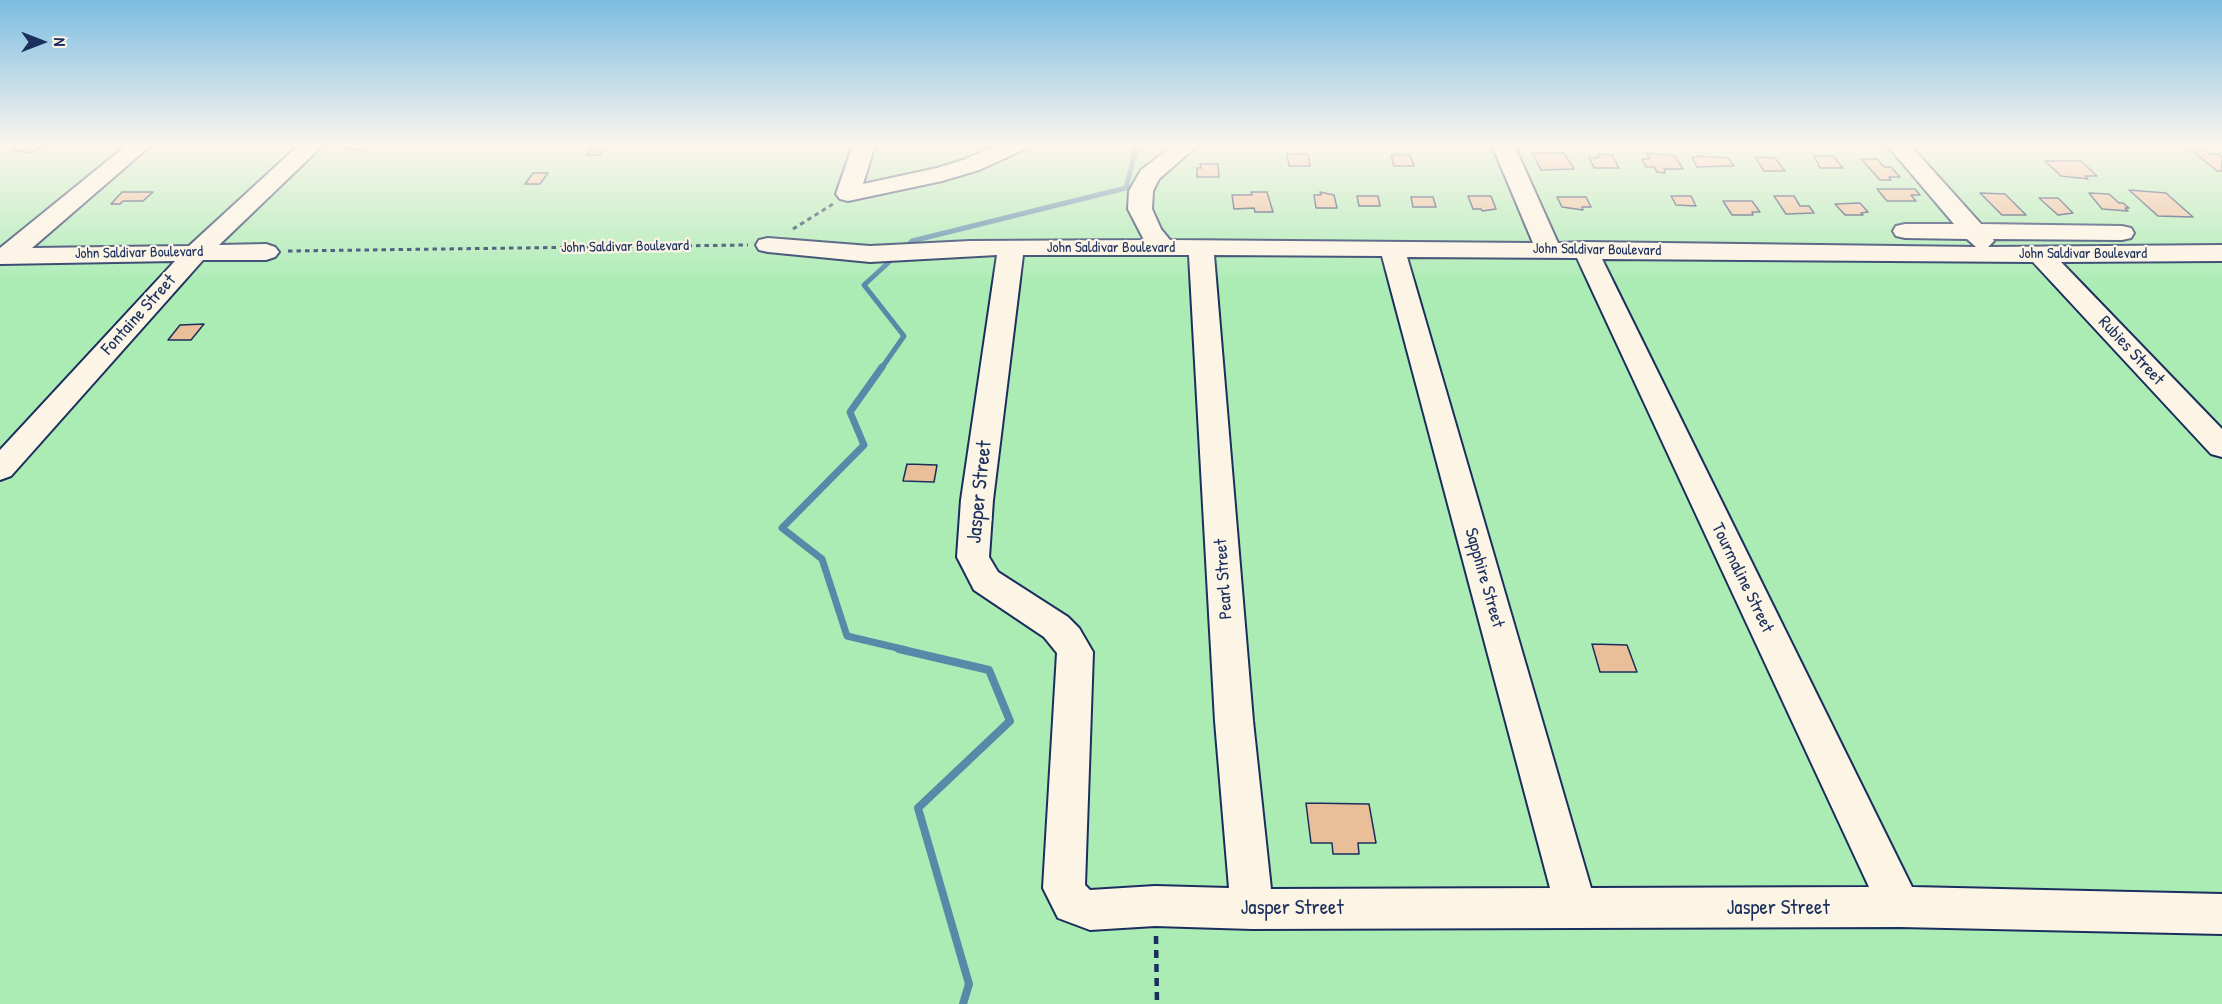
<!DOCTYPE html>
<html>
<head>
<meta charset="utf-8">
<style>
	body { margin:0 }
	#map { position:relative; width:2222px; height:1004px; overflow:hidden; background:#f8ead6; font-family:"Patrick Hand",sans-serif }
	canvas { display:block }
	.north { position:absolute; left:12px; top:12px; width:60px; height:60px; -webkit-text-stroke:4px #fcf5e5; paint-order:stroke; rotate:90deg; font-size:16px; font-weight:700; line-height:24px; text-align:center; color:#1b2f5e }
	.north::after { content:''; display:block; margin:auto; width:21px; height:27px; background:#1b2f5e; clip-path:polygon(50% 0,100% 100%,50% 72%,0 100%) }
</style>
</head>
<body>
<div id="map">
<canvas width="2222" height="1004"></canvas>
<div class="north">N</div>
</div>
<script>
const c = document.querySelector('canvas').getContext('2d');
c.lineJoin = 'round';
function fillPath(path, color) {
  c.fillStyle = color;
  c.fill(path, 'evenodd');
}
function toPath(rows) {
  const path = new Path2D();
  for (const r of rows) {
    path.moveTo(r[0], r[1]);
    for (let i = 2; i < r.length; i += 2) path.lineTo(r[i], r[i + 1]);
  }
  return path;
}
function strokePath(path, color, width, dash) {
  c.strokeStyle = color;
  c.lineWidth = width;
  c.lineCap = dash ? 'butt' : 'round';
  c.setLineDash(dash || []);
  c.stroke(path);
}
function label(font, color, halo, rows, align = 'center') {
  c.font = font + ' "Patrick Hand",sans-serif';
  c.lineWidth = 4.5;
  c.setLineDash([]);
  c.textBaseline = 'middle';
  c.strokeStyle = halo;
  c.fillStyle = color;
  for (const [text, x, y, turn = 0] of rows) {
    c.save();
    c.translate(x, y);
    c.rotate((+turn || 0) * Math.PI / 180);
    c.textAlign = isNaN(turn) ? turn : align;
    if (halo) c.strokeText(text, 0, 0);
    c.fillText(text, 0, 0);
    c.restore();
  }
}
const green = toPath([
	[0,145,2222,145,2222,1004,0,1004]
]);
const streamFar2 = toPath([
	[881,369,904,336,864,285,912,241,1126,188,1137,145]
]);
const streamFar1 = toPath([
	[882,367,850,412,864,445,782,528,822,559,847,636,906,650]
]);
const stream = toPath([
	[899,649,989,670,1010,721,918,808,969,984,963,1004]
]);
const building = toPath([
	[21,145,45,145,31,153,13,150,21,145],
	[349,145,370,145,366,149,345,149,349,145],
	[593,145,606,145,600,155,587,155,593,145],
	[2189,148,2202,148,2210,154,2219,154,2222,157,2222,171,2217,171,2189,148],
	[1532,153,1564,153,1574,169,1541,170,1532,153],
	[1646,153,1675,156,1683,169,1664,169,1665,173,1657,172,1654,167,1646,167,1642,159,1650,159,1646,153],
	[1287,154,1308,154,1310,166,1289,166,1287,154],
	[1599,154,1612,155,1619,168,1594,168,1589,158,1596,158,1600,156,1599,154],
	[1391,155,1410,155,1414,166,1394,166,1391,155],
	[1697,156,1728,158,1734,166,1697,167,1692,157,1698,157,1697,156],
	[1814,156,1833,156,1843,168,1820,168,1814,156],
	[1755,157,1775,158,1785,171,1764,171,1755,157],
	[1861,159,1877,159,1884,167,1891,167,1900,177,1889,177,1891,180,1880,180,1861,159],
	[2045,161,2081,161,2097,176,2085,176,2088,179,2061,176,2045,161],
	[1200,164,1218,164,1219,177,1197,177,1197,168,1201,168,1200,164],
	[533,173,548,173,540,184,525,184,533,173],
	[1877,189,1915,189,1920,195,1911,195,1916,201,1887,201,1877,189],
	[2129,190,2166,193,2193,217,2158,216,2129,190],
	[122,192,153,192,143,201,123,201,120,204,111,204,122,192],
	[1251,192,1267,192,1273,212,1255,212,1254,208,1234,209,1232,195,1252,195,1251,192],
	[1320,192,1334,195,1337,208,1316,208,1314,195,1321,195,1320,192],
	[1980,193,2005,194,2026,215,2002,215,1980,193],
	[2089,193,2109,194,2119,203,2123,203,2129,208,2125,208,2128,211,2102,209,2089,193],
	[1357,196,1378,196,1380,206,1359,206,1357,196],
	[1468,196,1491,196,1496,209,1482,211,1481,209,1473,209,1468,196],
	[1671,196,1691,196,1696,206,1676,205,1671,196],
	[1774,196,1794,196,1800,206,1809,206,1814,213,1786,214,1774,196],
	[1411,197,1433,197,1436,207,1413,207,1411,197],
	[1557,197,1586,197,1591,207,1582,207,1583,210,1562,207,1557,197],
	[2039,198,2058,198,2073,213,2058,215,2039,198],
	[1723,201,1752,201,1760,212,1752,212,1753,215,1732,215,1723,201],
	[1860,203,1868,212,1861,213,1863,215,1845,215,1835,204,1860,203],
	[204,324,191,340,168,340,180,325,204,324],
	[907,464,937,465,934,482,903,481,907,464],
	[1592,644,1627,645,1637,672,1600,672,1592,644],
	[1306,803,1369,804,1376,843,1358,843,1359,854,1333,854,1332,843,1311,843,1306,803]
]);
const pathFar1 = toPath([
	[793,229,833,204],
	[288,251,748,245]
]);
const path = toPath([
	[1156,936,1157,1004]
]);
const minor = toPath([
	[127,145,151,145,32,248,189,246,299,145,323,145,219,245,266,244,275,247,279,252,275,257,266,260,203,260,11,476,0,480,0,450,175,261,0,264,0,248,127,145],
	[853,145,875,145,863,184,937,168,963,160,998,145,1026,145,1023,150,979,170,942,181,848,201,840,199,836,194,853,145],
	[1174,145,1198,145,1159,179,1153,191,1152,209,1161,229,1170,240,1533,243,1492,145,1514,145,1558,243,1585,242,1976,247,1967,239,1905,238,1896,236,1893,231,1896,226,1905,224,1954,224,1887,145,1910,145,1981,224,2122,226,2131,228,2134,233,2131,238,2122,240,1993,239,1994,241,1988,247,2222,245,2222,261,2061,262,2222,429,2222,457,2211,454,2033,262,1602,259,1912,887,2222,894,2222,934,1900,927,1252,929,1155,926,1090,930,1058,918,1043,888,1057,653,1044,637,974,590,957,557,961,500,997,255,870,262,768,252,759,250,756,245,759,240,768,238,870,246,970,241,1144,240,1128,209,1129,191,1141,170,1174,145],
	[1023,255,1189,255,1215,721,1229,888,1155,886,1090,890,1085,885,1093,652,1079,628,1068,617,998,572,989,557,993,500,1023,255],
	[1214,255,1382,256,1550,888,1271,889,1253,721,1214,255],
	[1407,257,1577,258,1869,887,1591,888,1407,257]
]);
const farStreetnames = [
	["John Saldivar Boulevard",625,247,-1],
	["John Saldivar Boulevard",1111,248],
	["John Saldivar Boulevard",1597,250,1],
	["John Saldivar Boulevard",139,253,-1],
	["John Saldivar Boulevard",2083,254]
];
const streetNames = [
	["Fontaine Street",139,315,-48],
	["Rubies Street",2131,351,47],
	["Sapphire Street",1484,578,74],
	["Tourmaline Street",1742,578,64],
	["Pearl Street",1224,579,-94]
];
const nearStreetnames = [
	["Jasper Street",980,492,-84],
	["Jasper Street",1292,908],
	["Jasper Street",1778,908]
];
fillPath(green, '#abecb5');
strokePath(streamFar2, '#558ba8', 5);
strokePath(streamFar1, '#558ba8', 7);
strokePath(stream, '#558ba8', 8);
fillPath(building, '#e9be99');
strokePath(building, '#1b2f5e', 1.5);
strokePath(minor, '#1b2f5e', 4);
strokePath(pathFar1, '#1b2f5e', 3, [4.5, 4]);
strokePath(path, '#1b2f5e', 4.5, [8, 6]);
fillPath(minor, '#fcf5e5');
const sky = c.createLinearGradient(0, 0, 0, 285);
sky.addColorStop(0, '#7cbce2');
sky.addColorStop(0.51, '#fcf6ed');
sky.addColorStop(1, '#fcf6ed00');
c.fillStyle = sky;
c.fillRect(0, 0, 2222, 285);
label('15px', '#1b2f5e', '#fcf5e5', farStreetnames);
label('18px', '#1b2f5e', '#fcf5e5', streetNames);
label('21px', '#1b2f5e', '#fcf5e5', nearStreetnames);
</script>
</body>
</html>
